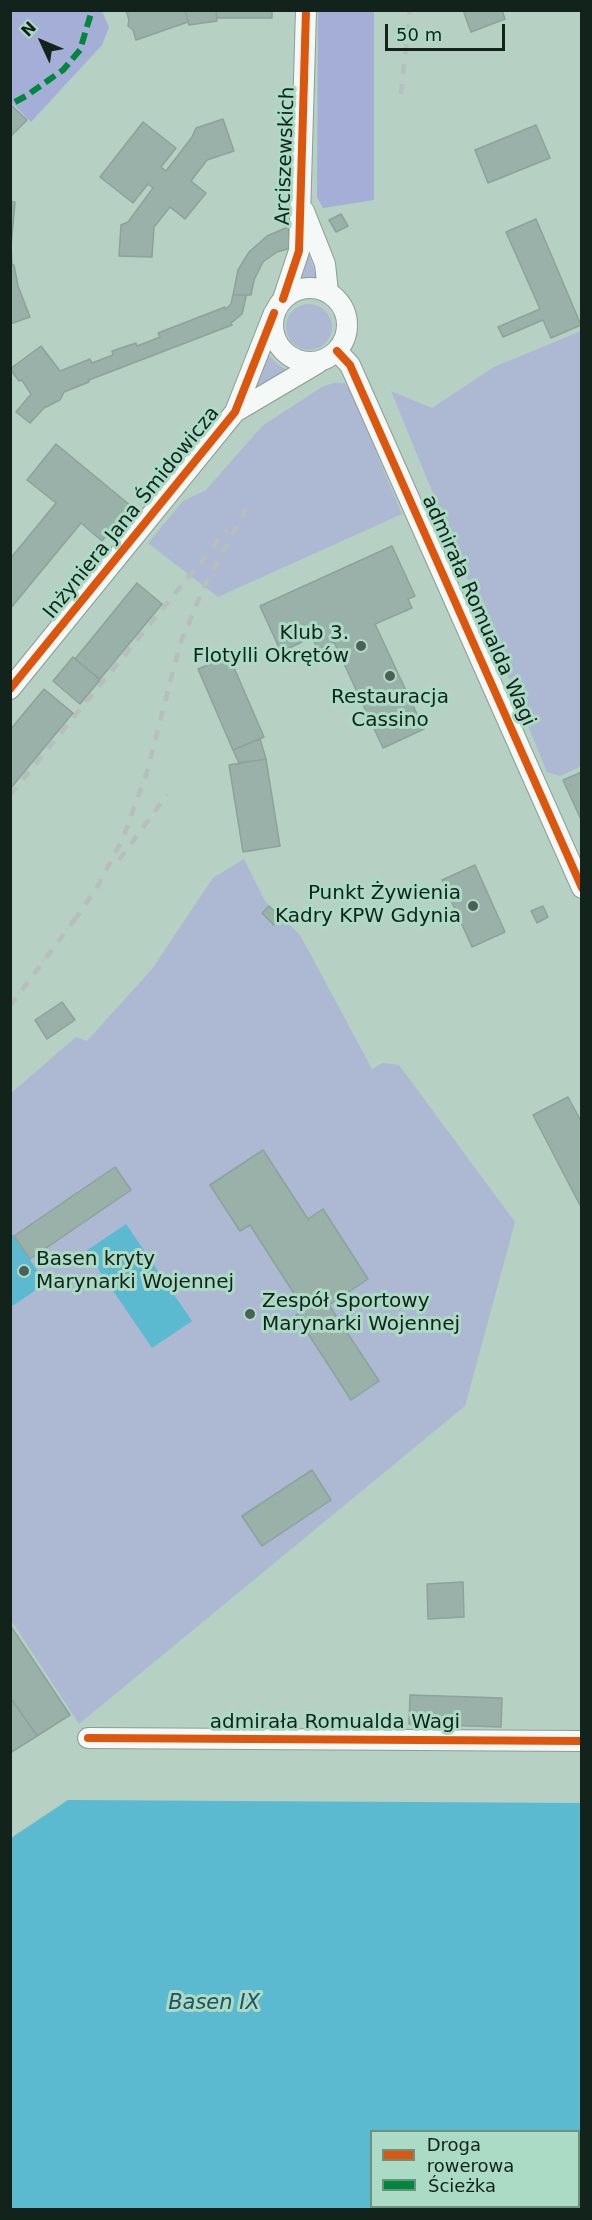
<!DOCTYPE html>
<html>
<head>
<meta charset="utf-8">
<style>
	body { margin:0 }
	#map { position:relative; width:592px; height:2220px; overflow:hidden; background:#b6d0c3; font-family:"DejaVu Sans",sans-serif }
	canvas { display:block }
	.frame { position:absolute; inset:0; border:12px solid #11231b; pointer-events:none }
	.legend { position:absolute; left:370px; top:2130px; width:210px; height:78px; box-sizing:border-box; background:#abdbc4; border:2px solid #6d9180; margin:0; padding:8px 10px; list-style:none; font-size:18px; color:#11231b }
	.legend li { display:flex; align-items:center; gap:12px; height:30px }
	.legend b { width:30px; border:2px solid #6d9180 }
	.north { position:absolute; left:12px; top:12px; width:60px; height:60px; -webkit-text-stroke:4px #abdbc4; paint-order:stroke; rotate:314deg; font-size:16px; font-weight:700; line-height:24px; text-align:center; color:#11231b }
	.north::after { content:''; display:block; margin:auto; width:21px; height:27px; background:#11231b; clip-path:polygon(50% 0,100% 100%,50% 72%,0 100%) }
	.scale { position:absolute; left:385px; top:24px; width:120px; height:27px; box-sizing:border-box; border:3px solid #11231b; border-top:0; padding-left:8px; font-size:18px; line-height:21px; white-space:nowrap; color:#11231b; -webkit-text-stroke:4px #abdbc4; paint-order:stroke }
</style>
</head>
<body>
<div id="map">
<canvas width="592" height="2220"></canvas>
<div class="frame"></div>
<ul class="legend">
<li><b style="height:8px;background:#dd560d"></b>Droga rowerowa</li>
<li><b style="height:8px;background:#00873e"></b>Ścieżka</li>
</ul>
<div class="north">N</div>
<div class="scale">50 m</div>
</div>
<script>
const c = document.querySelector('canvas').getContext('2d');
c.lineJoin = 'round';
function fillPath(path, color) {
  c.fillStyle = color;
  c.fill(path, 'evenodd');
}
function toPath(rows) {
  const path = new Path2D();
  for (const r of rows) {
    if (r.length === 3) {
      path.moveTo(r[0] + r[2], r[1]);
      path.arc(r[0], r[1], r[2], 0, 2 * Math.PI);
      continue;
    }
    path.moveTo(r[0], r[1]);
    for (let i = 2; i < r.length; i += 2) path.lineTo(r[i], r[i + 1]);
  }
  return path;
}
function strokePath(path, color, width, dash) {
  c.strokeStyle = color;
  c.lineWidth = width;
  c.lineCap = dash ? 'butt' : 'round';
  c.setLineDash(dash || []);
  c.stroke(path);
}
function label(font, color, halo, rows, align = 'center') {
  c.font = font + ' "DejaVu Sans",sans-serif';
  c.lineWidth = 6;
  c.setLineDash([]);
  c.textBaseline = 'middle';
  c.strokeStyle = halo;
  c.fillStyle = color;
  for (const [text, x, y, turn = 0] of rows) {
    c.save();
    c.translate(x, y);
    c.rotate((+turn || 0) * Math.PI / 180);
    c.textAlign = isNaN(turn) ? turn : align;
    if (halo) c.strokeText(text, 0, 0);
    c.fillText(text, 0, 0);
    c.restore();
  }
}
const green = toPath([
	[307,248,317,280,299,281],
	[309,327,23],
	[581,331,582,766,560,776,547,772,391,391,432,408,494,367],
	[267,351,271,358,280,366,291,372,249,401],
	[333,383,345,383,352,394,402,514,218,597,148,543,183,501,206,490,262,426,322,387],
	[244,859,265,901,300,935,372,1069,383,1063,399,1065,515,1222,465,1406,79,1724,11,1620,10,1094,76,1037,87,1041,152,969,213,878]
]);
const forest = toPath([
	[10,11,102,11,109,27,102,45,31,122,11,102],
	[318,11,374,11,374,200,323,208,317,197]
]);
const water = toPath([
	[126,1224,192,1321,152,1348,86,1251],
	[10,1231,46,1283,11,1307,10,1307],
	[68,1800,581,1803,581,2209,11,2209,11,1838],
	[372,2132,578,2132,578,2206,372,2206]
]);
const building = toPath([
	[126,10,185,10,188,22,136,40,133,30,128,26,129,20,126,10],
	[185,10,216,10,217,21,189,25,185,10],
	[216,10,272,10,272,18,217,18,216,10],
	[463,10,502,10,505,19,471,32,463,10],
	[10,104,27,120,10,137,10,104],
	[223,119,234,151,207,160,191,181,206,193,185,219,170,207,154,227,152,257,119,256,121,225,128,222,153,188,148,184,133,203,100,177,143,122,176,148,161,167,166,171,192,137,196,128,223,119],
	[536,125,550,158,488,183,475,150,536,125],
	[10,202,15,202,11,246,12,265,14,265,18,286,30,317,10,324,10,202],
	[341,214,348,226,336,232,329,220,341,214],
	[536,219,581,325,551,338,543,320,503,337,498,327,540,309,506,232,536,219],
	[288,227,291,248,277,252,263,262,254,280,251,295,233,295,238,270,249,252,267,236,288,227],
	[233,295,246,295,246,297,242,314,231,323,232,325,89,380,89,382,64,392,60,400,44,408,30,423,16,412,31,394,22,380,19,381,10,369,41,346,60,371,90,359,92,363,113,355,112,351,136,343,137,346,160,337,158,333,225,307,226,309,231,304,233,295],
	[56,444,131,506,102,541,81,523,10,609,10,559,56,503,27,480,56,444],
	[392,546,415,596,408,599,412,608,375,624,424,729,383,748,334,642,318,650,312,637,281,652,260,606,392,546],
	[137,583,162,604,100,679,75,659,137,583],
	[229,656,264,737,233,750,198,669,229,656],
	[73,657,100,680,80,704,53,681,73,657],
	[44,689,73,713,10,789,10,730,44,689],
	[260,739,266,759,239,763,233,750,260,739],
	[266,759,280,846,243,852,229,765,266,759],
	[582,772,582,822,563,780,582,772],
	[475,865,505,932,472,947,442,880,475,865],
	[269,906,281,918,274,925,262,913,269,906],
	[543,906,548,917,537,923,531,911,543,906],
	[62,1002,75,1020,47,1039,35,1020,62,1002],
	[568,1097,582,1123,582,1209,533,1115,568,1097],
	[263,1150,308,1219,323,1209,368,1279,329,1305,379,1381,351,1400,296,1315,304,1309,250,1225,240,1231,210,1185,263,1150],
	[115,1167,131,1190,30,1259,14,1236,115,1167],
	[312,1470,331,1500,262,1546,242,1516,312,1470],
	[463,1582,464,1617,428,1619,427,1584,463,1582],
	[10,1625,70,1715,37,1736,10,1697,10,1625],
	[410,1695,502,1698,501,1727,409,1724,410,1695],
	[10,1697,37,1736,10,1753,10,1697]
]);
const minor = toPath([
	[304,211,325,264,328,292],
	[310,325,37],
	[283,299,299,251,306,10],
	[337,351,350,365,582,888],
	[235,412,318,363],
	[10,689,235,412,274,313],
	[88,1738,582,1741]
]);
const rail = toPath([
	[401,94,410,10],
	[10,795,227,530],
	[119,860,167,795],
	[74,921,99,884,123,838,147,772,180,644,203,589,247,508],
	[10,1006,78,915]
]);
const quiet = toPath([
	[15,102,26,96,63,70,80,50,92,10]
]);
const cycleway = toPath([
	[283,299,299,251,306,10],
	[337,351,350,365,582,888],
	[10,689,235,412,274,313],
	[88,1738,582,1741]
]);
const markers = [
	[361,646,6,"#4b6056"],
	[390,676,6,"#4b6056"],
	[473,906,6,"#4b6056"],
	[24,1271,6,"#4b6056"],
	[250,1314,6,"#4b6056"]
];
const streetNames = [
	["Arciszewskich",286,156,-88],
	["Inżyniera Jana Śmidowicza",132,513,-51],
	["admirała Romualda Wagi",478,611,66],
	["admirała Romualda Wagi",335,1723]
];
const poiNames = [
	["Klub 3.",349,634],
	["Flotylli Okrętów",349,657],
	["Restauracja",390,698,"center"],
	["Cassino",390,721,"center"],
	["Punkt Żywienia",461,894],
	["Kadry KPW Gdynia",461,917],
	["Basen kryty",36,1260,"left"],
	["Marynarki Wojennej",36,1283,"left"],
	["Zespół Sportowy",262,1302,"left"],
	["Marynarki Wojennej",262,1325,"left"]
];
const waterNames = [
	["Basen IX",214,2004]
];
fillPath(green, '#adb9d2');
fillPath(forest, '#a4aed6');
fillPath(water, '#5bb9d0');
fillPath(building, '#9ab1a9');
strokePath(building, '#8ca29b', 1.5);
strokePath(minor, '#8a9e94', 22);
strokePath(minor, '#f4f8f6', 20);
strokePath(rail, '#b8bebb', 4.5, [10, 10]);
strokePath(quiet, '#00873e', 6, [12, 6]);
strokePath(cycleway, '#dd560d', 8);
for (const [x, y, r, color] of markers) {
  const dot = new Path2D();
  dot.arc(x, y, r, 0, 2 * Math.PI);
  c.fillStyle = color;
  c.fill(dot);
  strokePath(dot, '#abdbc4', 2);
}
label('20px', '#11231b', '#abdbc4', streetNames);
label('20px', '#11231b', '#abdbc4', poiNames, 'right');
label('italic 21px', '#225264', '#abdbc4', waterNames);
</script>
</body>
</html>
